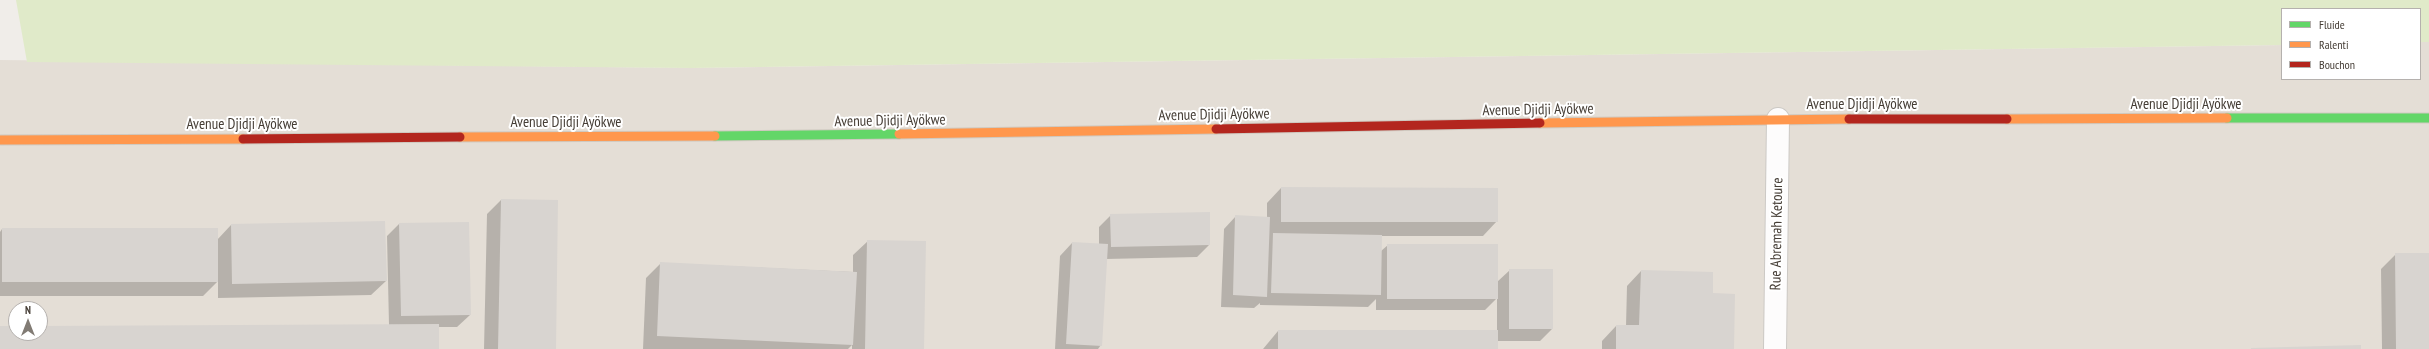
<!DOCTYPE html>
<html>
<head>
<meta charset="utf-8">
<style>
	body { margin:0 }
	#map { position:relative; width:2429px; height:349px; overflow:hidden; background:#f0ede9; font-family:"PT Sans Narrow",sans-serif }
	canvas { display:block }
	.legend { position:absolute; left:2281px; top:8px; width:140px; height:72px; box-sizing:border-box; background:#fff; border:1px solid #b5b1ae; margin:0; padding:5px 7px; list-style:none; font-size:12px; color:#453d35 }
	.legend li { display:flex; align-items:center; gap:8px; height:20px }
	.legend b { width:20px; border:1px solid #b5b1ae }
	.north { position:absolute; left:8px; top:301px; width:40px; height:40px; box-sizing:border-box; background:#fff; border:1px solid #b5b1ae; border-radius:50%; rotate:0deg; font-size:11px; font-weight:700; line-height:16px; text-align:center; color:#453d35 }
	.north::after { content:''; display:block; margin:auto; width:14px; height:18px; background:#817b74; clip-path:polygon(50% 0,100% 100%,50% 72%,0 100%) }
</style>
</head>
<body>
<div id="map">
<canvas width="2429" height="349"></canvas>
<ul class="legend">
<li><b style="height:5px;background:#63d668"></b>Fluide</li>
<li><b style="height:5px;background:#ff974d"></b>Ralenti</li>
<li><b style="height:5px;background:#b3261e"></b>Bouchon</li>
</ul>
<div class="north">N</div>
</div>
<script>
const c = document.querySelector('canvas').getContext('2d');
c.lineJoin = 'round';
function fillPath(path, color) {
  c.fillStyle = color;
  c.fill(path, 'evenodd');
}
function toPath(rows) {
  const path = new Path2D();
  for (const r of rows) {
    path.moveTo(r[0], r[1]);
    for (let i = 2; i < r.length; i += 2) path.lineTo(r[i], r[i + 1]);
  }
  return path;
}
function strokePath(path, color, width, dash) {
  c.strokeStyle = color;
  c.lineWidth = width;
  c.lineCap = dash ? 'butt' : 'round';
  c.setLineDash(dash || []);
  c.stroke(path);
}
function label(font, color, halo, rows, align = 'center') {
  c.font = font + ' "PT Sans Narrow",sans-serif';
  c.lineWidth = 4;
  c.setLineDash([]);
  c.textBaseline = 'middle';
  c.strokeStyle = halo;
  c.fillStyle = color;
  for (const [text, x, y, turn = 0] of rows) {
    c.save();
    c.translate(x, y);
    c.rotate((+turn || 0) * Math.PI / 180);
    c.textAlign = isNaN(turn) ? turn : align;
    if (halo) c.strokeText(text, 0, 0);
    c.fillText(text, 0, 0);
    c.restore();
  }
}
const residential = toPath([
	[2420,42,2429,42,2429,349,0,349,0,60,691,68,2282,45,2282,79,2420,79],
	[16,309,40,309,40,333,16,333]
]);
const green = toPath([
	[16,0,2429,0,2429,42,2420,42,2420,9,2282,9,2282,45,691,68,27,62]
]);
const shadow = toPath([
	[1281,188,1497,221,1483,236,1381,236,1381,251,1388,245,1497,282,1510,270,1552,329,1540,341,1497,341,1497,349,1263,349,1278,331,1497,331,1497,298,1485,310,1376,310,1376,299,1368,307,1260,305,1260,303,1254,308,1221,307,1224,229,1236,216,1267,218,1267,203],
	[501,200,555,349,484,349,487,214],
	[1209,213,1209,245,1197,257,1106,259,1101,345,1098,349,1055,349,1060,256,1072,243,1099,245,1099,227,1111,215],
	[399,224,470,315,457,327,438,327,438,349,0,349,0,327,16,327,16,333,40,333,40,327,389,325,387,236],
	[231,225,386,281,371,295,218,298,218,281,203,296,0,296,0,232,2,229,217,240],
	[868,241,923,349,852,349,852,345,848,349,643,349,646,278,661,263,853,272,853,255],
	[2396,254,2429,254,2429,349,2382,349,2381,269],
	[1641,271,1712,294,1733,349,1602,349,1602,341,1616,326,1626,326,1627,286]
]);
const building = toPath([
	[1281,187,1498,188,1498,222,1281,222],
	[501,199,558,200,556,349,498,349],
	[1210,212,1210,245,1111,247,1110,214],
	[1235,215,1270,217,1267,297,1233,295],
	[385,221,387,281,232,284,231,224],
	[469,222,471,315,401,316,399,223],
	[2,228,218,228,218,282,2,282],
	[1273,233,1382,235,1381,295,1271,293],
	[867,240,926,241,924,349,865,349],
	[1072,242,1108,244,1102,346,1066,344],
	[1387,244,1498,244,1498,299,1387,299],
	[2395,253,2429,253,2429,349,2396,349],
	[660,262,857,272,853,345,657,336],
	[1509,269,1553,269,1553,329,1509,329],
	[1641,270,1713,272,1713,293,1735,294,1734,349,1616,349,1616,325,1639,325],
	[439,324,439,349,0,349,0,326,16,326,16,333,40,333,40,326],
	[1278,330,1498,330,1498,349,1278,349],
	[2361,345,2361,349,2251,349,2251,348]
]);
const street = toPath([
	[1775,349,1778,119]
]);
const fast = toPath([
	[2227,118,2429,118],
	[715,136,899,134]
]);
const slow = toPath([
	[2007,119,2227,118],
	[1540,123,1849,119],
	[899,134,1216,129],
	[460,137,715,136],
	[0,140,243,139]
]);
const jam = toPath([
	[1849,119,2007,119],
	[1216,129,1540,123],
	[243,139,460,137]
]);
const streetNames = [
	["Avenue Djidji Ayökwe",1862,105],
	["Avenue Djidji Ayökwe",2186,105],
	["Avenue Djidji Ayökwe",1538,110,-1],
	["Avenue Djidji Ayökwe",1214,115,-1],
	["Avenue Djidji Ayökwe",890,121,-1],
	["Avenue Djidji Ayökwe",566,123],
	["Avenue Djidji Ayökwe",242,125],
	["Rue Abremah Ketoure",1777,234,-89]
];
fillPath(residential, '#e4ded6');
fillPath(green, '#e0eac9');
fillPath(shadow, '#0003');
fillPath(building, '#d8d4d0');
strokePath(street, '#ccc9c5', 24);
strokePath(fast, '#cfc9c0', 11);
strokePath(slow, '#cfc9c0', 11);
strokePath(jam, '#cfc9c0', 11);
strokePath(street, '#fdfcfc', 22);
strokePath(fast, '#63d668', 9);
strokePath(slow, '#ff974d', 9);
strokePath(jam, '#b3261e', 9);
label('15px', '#453d35', '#fff', streetNames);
</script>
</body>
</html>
